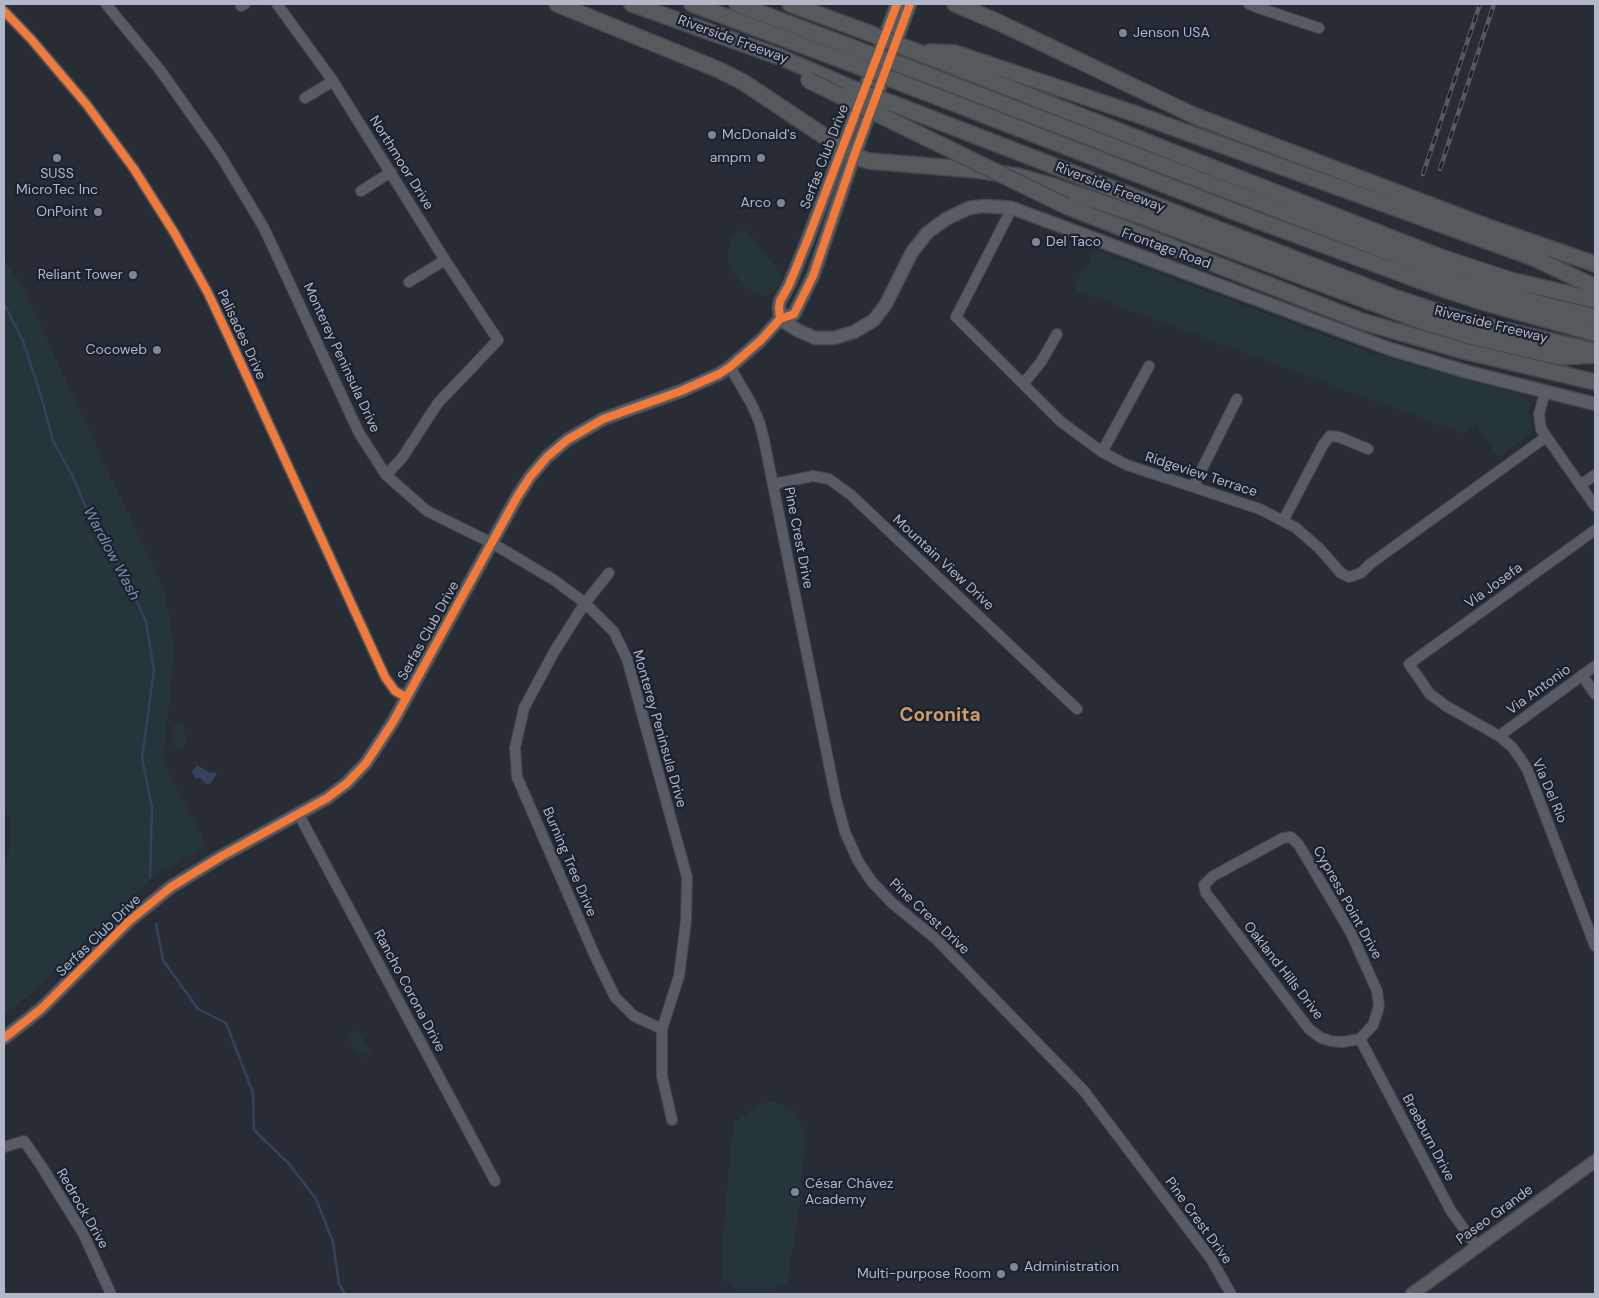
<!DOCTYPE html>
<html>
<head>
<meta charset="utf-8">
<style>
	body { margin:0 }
	#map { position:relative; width:1599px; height:1298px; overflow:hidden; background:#282c34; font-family:"DM Sans",sans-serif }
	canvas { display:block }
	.frame { position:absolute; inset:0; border:5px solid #b1b7c6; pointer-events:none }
</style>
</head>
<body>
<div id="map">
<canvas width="1599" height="1298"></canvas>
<div class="frame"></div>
</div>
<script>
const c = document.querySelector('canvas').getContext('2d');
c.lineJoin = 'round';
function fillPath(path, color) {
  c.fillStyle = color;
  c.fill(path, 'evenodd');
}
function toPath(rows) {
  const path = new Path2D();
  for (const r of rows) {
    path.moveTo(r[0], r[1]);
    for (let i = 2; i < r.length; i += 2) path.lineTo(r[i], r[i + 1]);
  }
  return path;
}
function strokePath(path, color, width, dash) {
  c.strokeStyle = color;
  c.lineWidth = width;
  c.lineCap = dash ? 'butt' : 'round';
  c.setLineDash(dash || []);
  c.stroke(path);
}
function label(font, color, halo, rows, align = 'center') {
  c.font = font + ' "DM Sans",sans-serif';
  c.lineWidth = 4.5;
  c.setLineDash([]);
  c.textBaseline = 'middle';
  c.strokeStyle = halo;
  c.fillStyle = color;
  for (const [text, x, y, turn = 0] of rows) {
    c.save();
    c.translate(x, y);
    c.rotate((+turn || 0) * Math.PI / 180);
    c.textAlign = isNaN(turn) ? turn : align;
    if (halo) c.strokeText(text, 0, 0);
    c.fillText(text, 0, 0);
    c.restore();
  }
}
const green = toPath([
	[737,231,747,231,783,276,779,286,772,293,763,296,756,294,745,286,734,274,730,267,728,257,728,247,731,240],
	[1093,249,1372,353,1525,396,1530,403,1529,414,1531,434,1500,456,1497,456,1476,424,1463,434,1074,290,1078,278,1090,259],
	[4,260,23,287,62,372,165,592,175,650,163,762,207,846,153,877,35,991,4,1014,4,870,11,844,10,823,4,802],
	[177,723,182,724,185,729,183,736,186,737,187,740,183,748,177,748,171,742,175,734,171,732,172,727],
	[357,1029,371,1051,360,1058,346,1036],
	[772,1101,794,1111,805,1134,801,1197,787,1283,770,1294,741,1294,723,1279,721,1258,731,1144,735,1122,757,1106]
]);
const water = toPath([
	[197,765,210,773,213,772,217,774,210,784,206,784,200,778,195,778,192,772]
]);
const stream = toPath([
	[4,304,23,341,41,396,53,441,72,475,92,521,124,572,146,622,154,670,142,758,152,807,150,876],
	[156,924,163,960,198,1009,226,1023,253,1093,254,1130,290,1165,316,1199,333,1242,339,1284,345,1294]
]);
const minor = toPath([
	[106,4,160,70,220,155,264,228,359,433,386,475,427,511,492,543,554,580,585,603,614,632,627,659,687,877,686,921,679,976,662,1029,662,1076,672,1120],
	[277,4,333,81,445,260,498,340,438,403,402,458,386,475],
	[1249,4,1259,8,1319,28],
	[241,6,245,4],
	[4,11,31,39,87,105,134,169,175,234,208,293,232,344,385,677,395,691,406,697],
	[305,98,333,81],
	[361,191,391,172],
	[1012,208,956,317,1060,421,1102,452,1127,465,1260,509,1283,521,1296,528,1319,548,1341,573,1349,577,1361,573,1370,564,1546,437],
	[409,282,445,260],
	[730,367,751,403,759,421,764,440,836,799,845,832,858,861,872,882,892,903,936,939,1084,1091,1211,1259,1231,1294],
	[1023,384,1041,362,1057,334],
	[1545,392,1539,414,1541,429,1595,506],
	[1102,452,1149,366],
	[774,484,813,476,829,479,851,495,1077,709],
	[1580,485,1595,475],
	[1193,487,1237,399],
	[1283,521,1323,445,1330,436,1339,437,1368,449],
	[1595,530,1409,664,1430,694,1446,706,1499,736,1512,747,1520,758,1527,769,1543,810,1595,946],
	[609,573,585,603,554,652,524,708,515,748,517,777,595,956,615,997,634,1016,662,1029],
	[1582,675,1595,694],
	[1499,736,1595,666],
	[299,815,495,1181],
	[1291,837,1299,845,1351,933,1377,991,1379,1006,1376,1016,1373,1025,1360,1039,1342,1042,1331,1041,1321,1038,1309,1029,1206,893,1204,885,1213,876,1283,838,1291,837],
	[1360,1039,1451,1211,1477,1247],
	[4,1147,24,1141,40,1164,83,1233,111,1294]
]);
const major = toPath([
	[780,319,797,330,815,338,834,338,854,332,874,320,886,304,912,252,927,233,946,219,969,208,983,206,1001,207,1012,208,1390,349,1468,372,1595,404],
	[780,319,779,307,780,301,789,285,807,241,897,4],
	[4,1038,41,1009,129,921,171,887,220,857,327,798,347,783,366,763,393,722,517,497,530,477,547,457,567,440,603,419,681,391,719,374,730,367,761,340,780,319,794,314,813,276,854,156,910,4],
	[1412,1294,1595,1161]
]);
const highway = toPath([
	[557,4,717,69,743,82,854,156,869,161,977,170,1017,176,1056,187,1149,219,1427,323,1474,337,1560,357,1595,355],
	[632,4,780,57,851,88],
	[692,4,858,66],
	[737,4,864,52],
	[790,4,869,33],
	[955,4,1000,23,1195,116,1488,227,1595,264],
	[912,50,1440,257,1510,280,1595,300],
	[930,52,955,53,1133,113,1534,258,1595,287],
	[904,66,1463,281,1544,305,1595,317],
	[899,82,1251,218,1443,289,1486,303,1595,333],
	[891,103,1396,298,1470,322,1594,351],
	[1066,206,1361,321,1464,351,1595,382]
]);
const rail = toPath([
	[1440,169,1494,4],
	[1423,174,1480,4]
]);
const highwayBridge = toPath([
	[869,33,912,50],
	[864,52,904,66],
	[858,66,899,82],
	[808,80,1066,206],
	[851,88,891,103]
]);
const cycleway = toPath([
	[4,11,31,39,87,105,134,169,175,234,208,293,232,344,385,677,395,691,406,697],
	[780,319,779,307,780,301,789,285,807,241,897,4],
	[4,1038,41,1009,129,921,171,887,220,857,327,798,347,783,366,763,393,722,517,497,530,477,547,457,567,440,603,419,681,391,719,374,730,367,761,340,780,319,794,314,813,276,854,156,910,4]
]);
const markers = [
	[1123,33,5,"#818693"],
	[712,135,5,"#818693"],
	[57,158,5,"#818693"],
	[761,158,5,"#818693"],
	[781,203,5,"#818693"],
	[98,212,5,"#818693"],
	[1036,242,5,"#818693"],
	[133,275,5,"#818693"],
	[157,350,5,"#818693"],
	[795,1192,5,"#818693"],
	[1014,1267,5,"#818693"],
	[1001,1274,5,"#818693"]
];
const poiNames = [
	["Jenson USA",1133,33,"left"],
	["McDonald's",722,135,"left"],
	["ampm",751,158],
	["SUSS",57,174,"center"],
	["MicroTec Inc",57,190,"center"],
	["Arco",771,203],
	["OnPoint",88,212],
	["Del Taco",1046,242,"left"],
	["Reliant Tower",123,275],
	["Cocoweb",147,350],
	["César Chávez",805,1184,"left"],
	["Academy",805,1200,"left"],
	["Administration",1024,1267,"left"],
	["Multi-purpose Room",991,1274]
];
const streetNames = [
	["Riverside Freeway",733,40,20],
	["Serfas Club Drive",825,157,-69],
	["Northmoor Drive",401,163,58],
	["Riverside Freeway",1110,188,21],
	["Frontage Road",1166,249,20],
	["Riverside Freeway",1491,325,14],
	["Palisades Drive",241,335,65],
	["Monterey Peninsula Drive",341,358,65],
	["Ridgeview Terrace",1201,475,18],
	["Pine Crest Drive",798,538,79],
	["Mountain View Drive",943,563,43],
	["Via Josefa",1494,586,-36],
	["Serfas Club Drive",429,631,-61],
	["Via Antonio",1539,690,-36],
	["Monterey Peninsula Drive",659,729,74],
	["Via Del Rio",1549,791,67],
	["Burning Tree Drive",569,862,67],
	["Cypress Point Drive",1347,903,61],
	["Pine Crest Drive",929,917,43],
	["Serfas Club Drive",99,936,-44],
	["Oakland Hills Drive",1283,971,52],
	["Rancho Corona Drive",409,991,62],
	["Braeburn Drive",1428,1138,62],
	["Redrock Drive",82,1209,60],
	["Paseo Grande",1495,1215,-36],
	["Pine Crest Drive",1198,1221,54]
];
const waterNames = [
	["Wardlow Wash",111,554,62]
];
const districtNames = [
	["Coronita",940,716]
];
fillPath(green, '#25353a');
fillPath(water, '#35425d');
strokePath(stream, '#35425d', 2.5);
strokePath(minor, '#44474d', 12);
strokePath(major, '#454951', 15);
strokePath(highway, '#45484f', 18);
strokePath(minor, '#575b63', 10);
strokePath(major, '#5a5d64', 12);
strokePath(highway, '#575a5d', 15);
strokePath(rail, '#565a60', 4.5);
strokePath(rail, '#1b222f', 2.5, [8]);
strokePath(highwayBridge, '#45484f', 18, []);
strokePath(highwayBridge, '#575a5d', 15);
strokePath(cycleway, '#f17a3a', 8);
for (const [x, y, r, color] of markers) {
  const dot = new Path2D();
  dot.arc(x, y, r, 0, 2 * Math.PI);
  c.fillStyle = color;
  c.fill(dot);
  strokePath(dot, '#1b222f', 2);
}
label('14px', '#b1b7c6', '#1b222f', poiNames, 'right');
label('14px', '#b1b7c6', '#1b222f', streetNames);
label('italic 15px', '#7a8bae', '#1b222f', waterNames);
label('bold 19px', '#d19c61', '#1b222f', districtNames);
</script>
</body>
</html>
